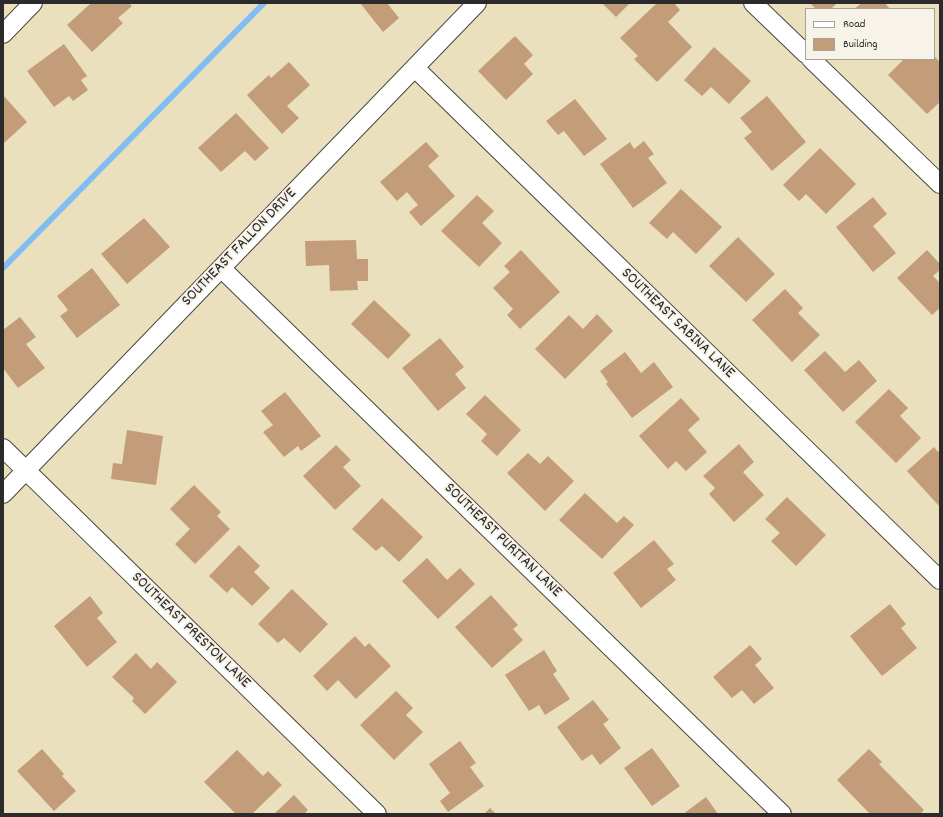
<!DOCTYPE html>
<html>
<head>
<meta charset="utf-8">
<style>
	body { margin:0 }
	#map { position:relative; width:943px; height:817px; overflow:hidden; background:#ebe0bd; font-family:Dekko,sans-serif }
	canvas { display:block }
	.frame { position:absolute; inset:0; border:4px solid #2b2b2b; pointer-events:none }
	.legend { position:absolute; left:805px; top:8px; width:130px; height:52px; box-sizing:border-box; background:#f7f3e8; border:1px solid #a5a39c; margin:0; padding:5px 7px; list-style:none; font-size:12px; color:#2b2b2b }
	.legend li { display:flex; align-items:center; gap:8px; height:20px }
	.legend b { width:20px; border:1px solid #a5a39c }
</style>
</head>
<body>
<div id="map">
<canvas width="943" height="817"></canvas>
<div class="frame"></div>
<ul class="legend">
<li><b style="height:5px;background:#fff"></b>Road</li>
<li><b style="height:11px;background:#c39c79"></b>Building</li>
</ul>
</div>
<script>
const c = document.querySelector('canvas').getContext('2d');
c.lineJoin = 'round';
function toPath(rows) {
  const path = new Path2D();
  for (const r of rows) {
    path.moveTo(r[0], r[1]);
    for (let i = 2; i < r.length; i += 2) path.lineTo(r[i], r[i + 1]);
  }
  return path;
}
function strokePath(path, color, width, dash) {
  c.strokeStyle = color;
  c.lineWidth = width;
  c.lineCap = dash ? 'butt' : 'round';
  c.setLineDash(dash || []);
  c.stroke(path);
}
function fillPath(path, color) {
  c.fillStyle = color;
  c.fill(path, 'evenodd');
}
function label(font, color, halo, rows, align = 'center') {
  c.font = font + ' Dekko,sans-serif';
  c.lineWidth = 4;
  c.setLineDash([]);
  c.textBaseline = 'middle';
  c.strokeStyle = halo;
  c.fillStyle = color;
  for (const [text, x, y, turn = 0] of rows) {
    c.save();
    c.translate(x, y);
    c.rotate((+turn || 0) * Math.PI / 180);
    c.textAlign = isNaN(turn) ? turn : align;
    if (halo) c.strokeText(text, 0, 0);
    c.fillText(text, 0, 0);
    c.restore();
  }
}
const stream = toPath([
	[3,268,264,3]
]);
const building = toPath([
	[91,3,129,3,132,6,118,18,123,23,92,52,67,25],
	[360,3,387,3,399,18,383,32],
	[602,3,630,3,616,17],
	[657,3,674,3,680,10,668,22,692,47,657,82,634,59,638,56,620,38],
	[810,3,837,3,831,9,816,9],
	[862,3,885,3,890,9,854,9],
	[515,36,533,55,524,64,533,74,506,100,478,71],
	[64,44,87,76,81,80,88,90,73,101,69,96,54,107,27,71],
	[714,47,751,81,729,104,711,87,702,96,684,80],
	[934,56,940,62,940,102,927,114,888,75,904,59,934,59],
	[289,62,310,85,287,106,299,118,282,134,247,95,269,75,271,78],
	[4,96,27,122,3,144,3,97],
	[767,96,806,142,772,171,744,138,752,132,740,118],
	[575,99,607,139,584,156,564,131,558,135,546,121],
	[236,113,269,148,255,161,245,151,221,172,198,148],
	[644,141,654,154,648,158,667,183,633,208,600,164,630,142,634,149],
	[426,142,439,156,428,166,455,196,421,226,409,212,418,205,407,192,397,201,380,182],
	[820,148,856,184,826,214,806,194,799,201,783,185],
	[681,189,722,227,696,254,673,232,667,239,649,223],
	[477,195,494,211,482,223,502,243,479,267,441,231],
	[873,197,887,214,873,226,896,253,873,272,836,227],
	[144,218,170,247,127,284,101,254],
	[738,237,775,274,746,302,709,266],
	[356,240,357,259,368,259,368,281,357,281,358,290,330,291,329,265,306,266,305,241],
	[521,250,560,292,520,329,507,315,513,309,493,288,510,272,504,266],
	[927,250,940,264,940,270,933,276,940,283,940,308,932,315,897,278],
	[92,268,120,305,77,338,60,316,68,310,57,296],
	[785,289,803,308,798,313,820,335,792,362,752,320],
	[374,300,411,335,388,359,351,324],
	[597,314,613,331,565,379,535,349,569,315,583,329],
	[20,317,36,337,26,344,45,368,18,388,3,368,3,330],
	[440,338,464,367,455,374,466,388,438,411,402,368],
	[825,351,845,372,859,360,877,381,843,412,804,370],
	[625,352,641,373,654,362,673,387,632,418,606,384,608,382,600,371],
	[889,389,908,408,900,416,921,438,896,463,855,422],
	[285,392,321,436,301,451,298,446,284,457,263,432,273,425,261,411],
	[485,395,521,430,497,456,481,441,487,434,466,414],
	[681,398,700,419,688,430,707,452,686,471,676,461,668,469,639,436],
	[127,430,163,436,156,485,111,479,113,463,122,464],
	[739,444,754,462,743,472,764,495,734,522,709,494,715,488,703,476],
	[336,445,351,460,343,467,361,486,335,510,303,476],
	[934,447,938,452,940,450,940,507,907,471],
	[528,453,540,464,548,456,574,481,545,511,507,473],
	[194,485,221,512,217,516,230,529,195,564,175,544,190,529,170,509],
	[585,493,617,523,624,516,634,525,602,559,559,520],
	[787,497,826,535,796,566,771,541,780,533,765,519],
	[382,498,423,537,399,562,382,546,376,551,352,529],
	[654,540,674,564,667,569,676,580,641,608,613,573],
	[239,545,260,566,254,572,270,588,252,606,232,587,227,593,209,576],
	[427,558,447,580,460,568,475,584,438,619,402,581],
	[292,589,328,624,300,653,284,638,278,643,258,624],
	[491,595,518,625,513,629,523,640,492,668,455,627],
	[90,596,103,613,97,618,117,642,87,667,54,626],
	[890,604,906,624,901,628,917,648,882,676,850,636],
	[355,636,365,647,369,643,391,666,356,699,338,680,327,691,313,676],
	[750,645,762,659,755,665,774,688,754,704,742,690,732,698,713,677],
	[544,650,557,671,553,674,570,699,545,715,539,705,529,711,505,675],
	[136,653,151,669,157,662,177,682,145,714,132,701,134,698,112,677],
	[396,691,413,708,406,715,423,732,394,760,360,725],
	[593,700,609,720,603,724,621,748,600,765,592,754,582,761,557,727],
	[460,741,476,763,470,767,484,786,448,812,440,801,450,793,429,764],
	[652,748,680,786,652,806,624,768],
	[42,749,64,774,62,776,76,791,54,811,17,771],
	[869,749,882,762,879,764,924,810,920,814,870,814,837,780],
	[237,750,263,776,268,771,282,785,252,814,236,814,204,782],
	[294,795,308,810,304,814,274,814],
	[706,797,718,814,683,814],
	[490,808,496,814,484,814]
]);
const street = toPath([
	[753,3,806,54],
	[3,34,33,3],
	[811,59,940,184],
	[415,68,940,580],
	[221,268,782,814],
	[3,448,377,814],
	[3,494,477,3]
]);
const streetNames = [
	["SOUTHEAST FALLON DRIVE",240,248,-46],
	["SOUTHEAST SABINA LANE",677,324,44],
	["SOUTHEAST PURITAN LANE",502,541,44],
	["SOUTHEAST PRESTON LANE",190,631,44]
];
strokePath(stream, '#80bdf3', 6);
fillPath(building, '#c39c79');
strokePath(street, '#484641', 20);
strokePath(street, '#fff', 18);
label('16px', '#2b2b2b', '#f7f3e8', streetNames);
</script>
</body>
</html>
